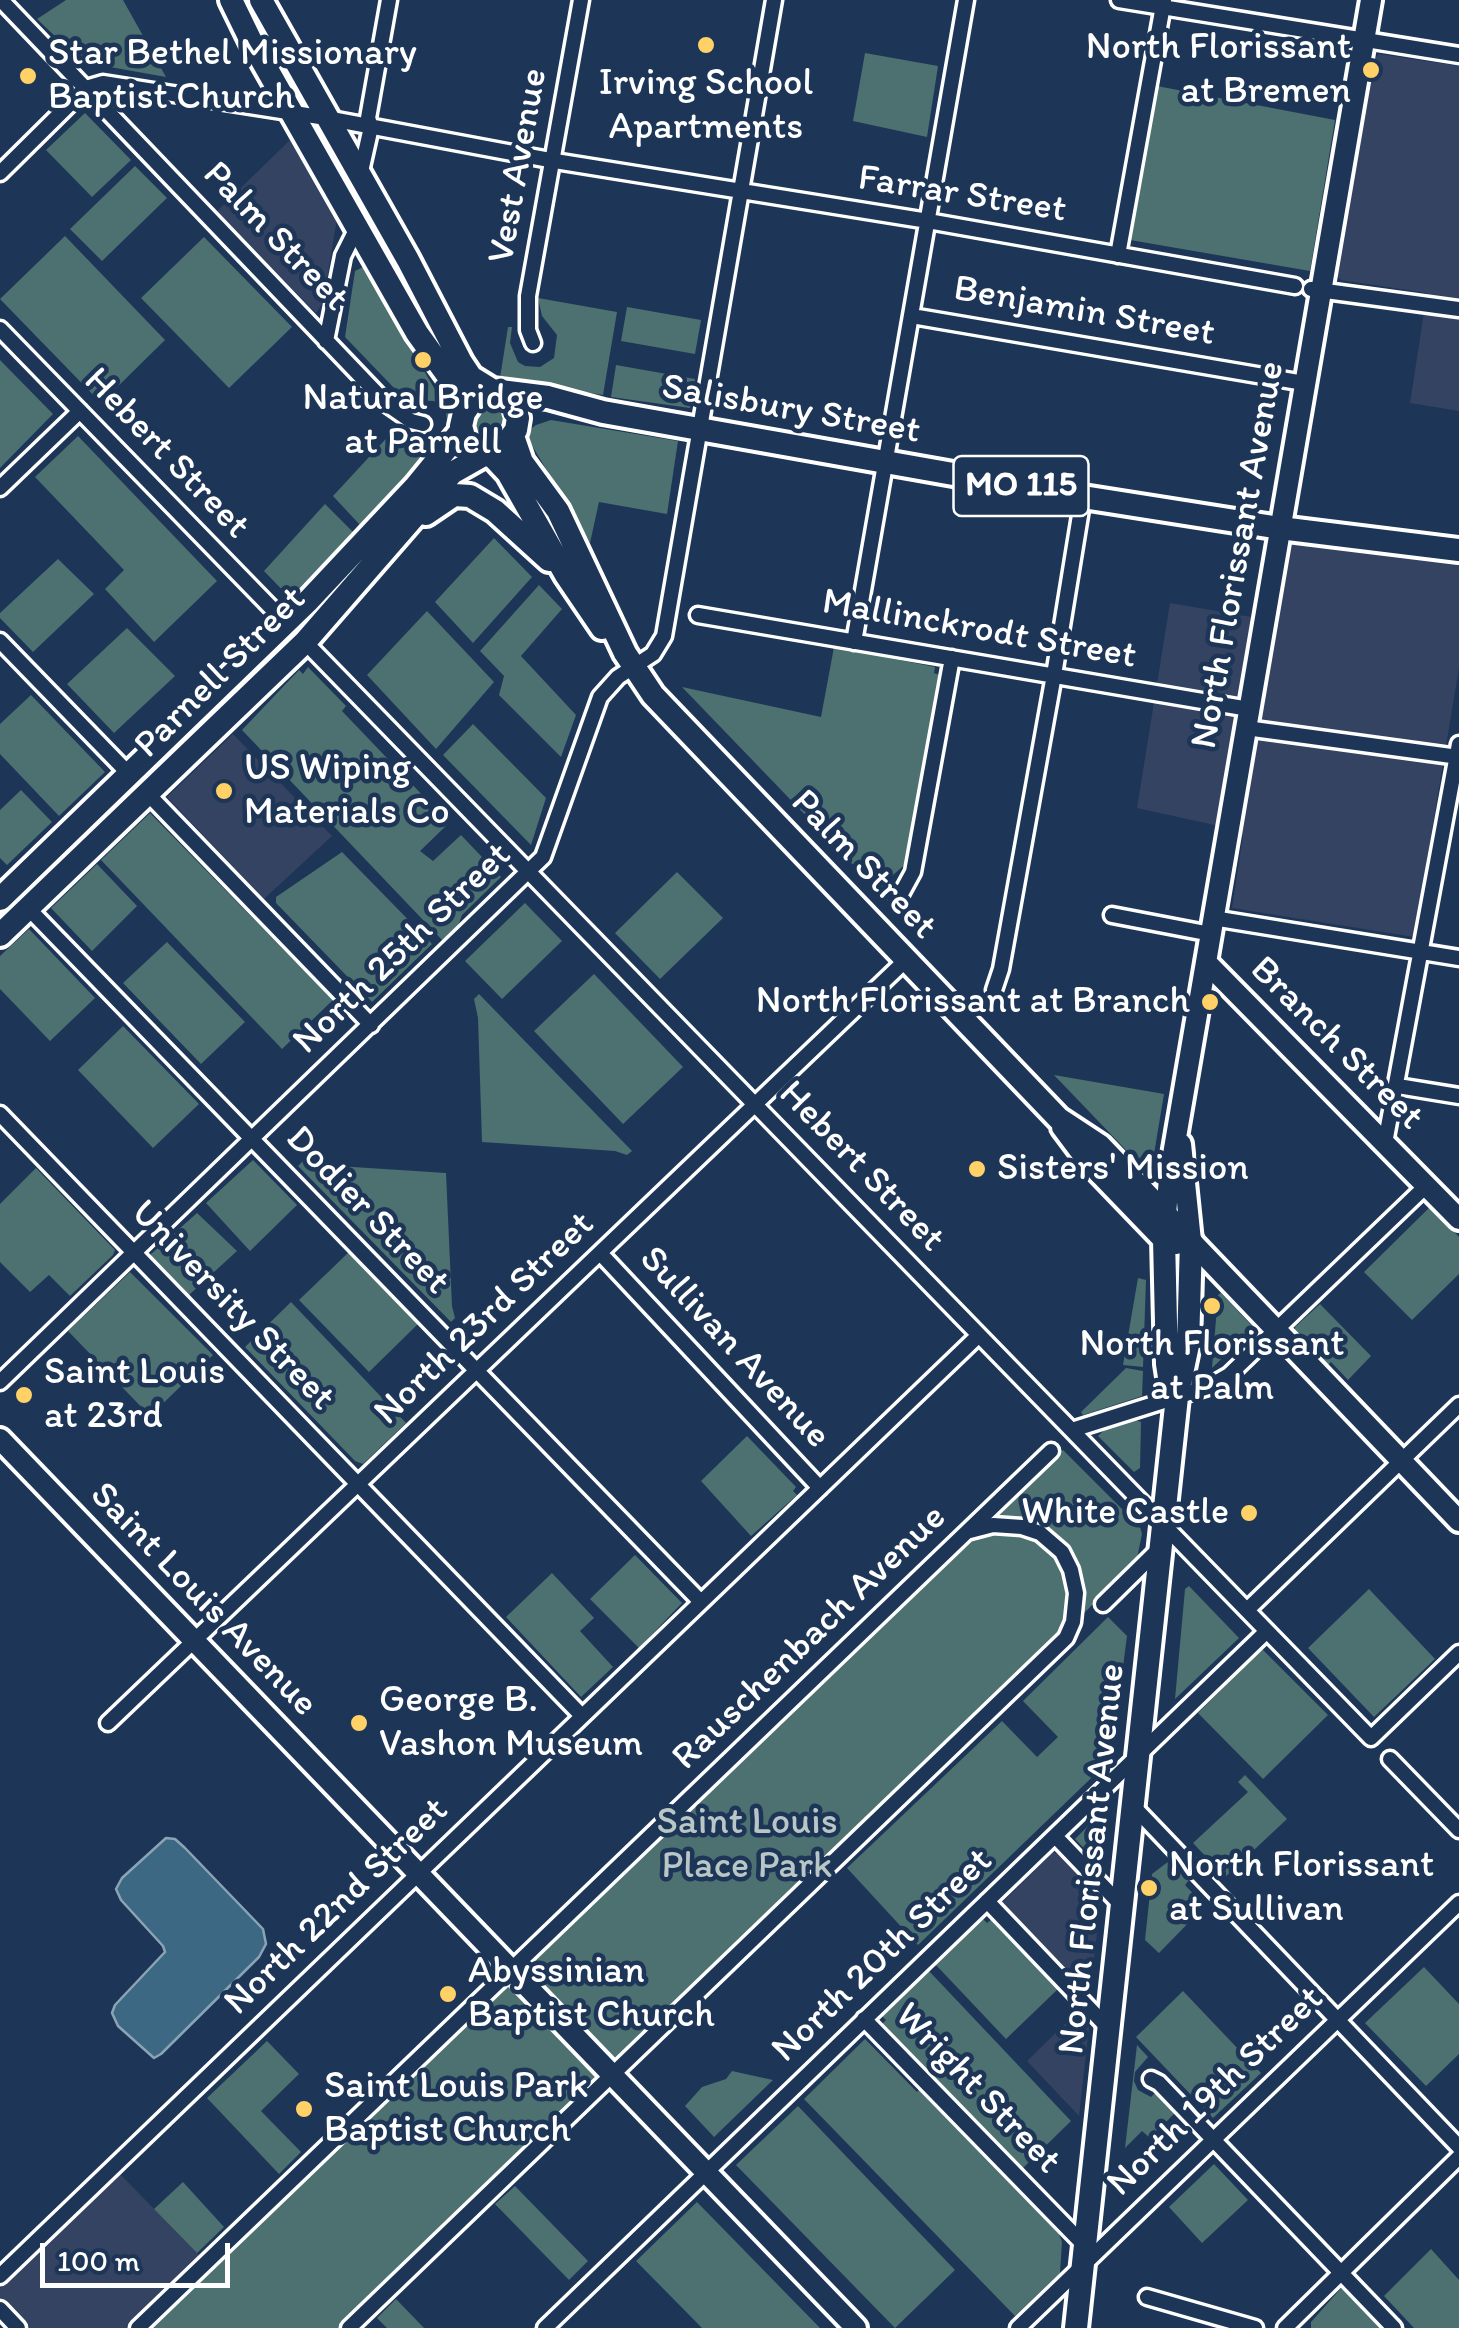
<!DOCTYPE html>
<html>
<head>
<meta charset="utf-8">
<style>
	body { margin:0 }
	#map { position:relative; width:1459px; height:2328px; overflow:hidden; background:#1d3557; font-family:Itim,sans-serif }
	canvas { display:block }
	.scale { position:absolute; left:40px; top:2243px; width:190px; height:45px; box-sizing:border-box; border:5px solid #fff; border-top:0; padding-left:12px; font-size:30px; line-height:35px; white-space:nowrap; color:#fff; -webkit-text-stroke:8px #1d3557; paint-order:stroke }
</style>
</head>
<body>
<div id="map">
<canvas width="1459" height="2328"></canvas>
<div class="scale">100 m</div>
</div>
<script>
const c = document.querySelector('canvas').getContext('2d');
c.lineJoin = 'round';
function fillPath(path, color) {
  c.fillStyle = color;
  c.fill(path, 'evenodd');
}
function toPath(rows) {
  const path = new Path2D();
  for (const r of rows) {
    if (r.length === 3) {
      path.moveTo(r[0] + r[2], r[1]);
      path.arc(r[0], r[1], r[2], 0, 2 * Math.PI);
      continue;
    }
    path.moveTo(r[0], r[1]);
    for (let i = 2; i < r.length; i += 2) path.lineTo(r[i], r[i + 1]);
  }
  return path;
}
function strokePath(path, color, width, dash) {
  c.strokeStyle = color;
  c.lineWidth = width;
  c.lineCap = dash ? 'butt' : 'round';
  c.setLineDash(dash || []);
  c.stroke(path);
}
function label(font, color, halo, rows, align = 'center') {
  c.font = font + ' Itim,sans-serif';
  c.lineWidth = 9;
  c.setLineDash([]);
  c.textBaseline = 'middle';
  c.strokeStyle = halo;
  c.fillStyle = color;
  for (const [text, x, y, turn = 0] of rows) {
    c.save();
    c.translate(x, y);
    c.rotate((+turn || 0) * Math.PI / 180);
    c.textAlign = isNaN(turn) ? turn : align;
    if (halo) c.strokeText(text, 0, 0);
    c.fillText(text, 0, 0);
    c.restore();
  }
}
const built = toPath([
	[1379,54,1459,66,1459,411,1410,403,1427,293,1341,280,1335,275,1372,61],
	[290,140,337,219,323,303,316,313,216,212],
	[1294,538,1459,562,1459,668,1414,937,1232,908,1243,836,1228,828,1137,808,1170,603,1275,621,1288,544],
	[233,734,332,836,264,899,167,797],
	[1053,1852,1062,1856,1101,1899,1091,1985,1085,1990,1002,1903],
	[1079,2010,1089,2028,1079,2116,1027,2061],
	[120,2174,201,2257,128,2328,30,2328,0,2297,0,2288]
]);
const green = toPath([
	[66,0,123,0,166,77,82,62,37,19],
	[865,53,938,66,927,137,853,121],
	[1157,86,1335,120,1310,271,1130,240],
	[85,113,131,160,92,197,46,150],
	[135,166,167,198,102,261,70,229],
	[65,236,165,340,101,403,0,299],
	[204,237,292,327,229,388,141,298],
	[363,267,450,415,452,425,448,434,360,525,333,496,395,429,414,445,428,448,439,442,448,426,446,413,434,401,403,400,395,396,392,394,395,389,345,337,355,271],
	[538,298,617,312,603,395,500,378,508,327,512,327,510,343,518,362,525,366,540,367,554,358,557,335,542,316],
	[627,307,701,320,695,354,621,341],
	[0,360,53,414,0,468],
	[616,365,695,379,690,408,611,397],
	[490,423,16],
	[551,420,678,441,667,514,599,502,590,543,527,437,528,431,536,425],
	[78,436,217,581,154,642,105,589,124,570,35,477],
	[325,504,353,532,290,598,264,571],
	[390,525,313,623,0,924,0,906],
	[494,538,532,577,473,643,435,602],
	[58,559,94,594,33,652,0,618,0,613],
	[539,585,562,609,521,656,576,715,561,757,499,695,504,676,480,651],
	[427,611,494,682,436,749,367,675],
	[127,628,175,676,114,733,67,684],
	[834,647,935,667,934,673,940,675,908,862,886,881,884,889,888,901,682,687,821,717],
	[308,667,346,706,342,711,449,823,420,851,433,861,461,835,501,877,462,915,457,929,443,941,242,730,299,670,303,674],
	[31,695,105,772,59,816,0,754,0,724],
	[473,724,546,798,531,845,443,755],
	[21,790,52,822,7,865,0,858,0,810],
	[150,813,333,1000,282,1049,101,860],
	[342,852,432,944,372,1002,276,903,276,897],
	[97,864,137,906,92,951,51,908],
	[677,872,723,918,660,979,615,933],
	[525,903,562,941,502,999,465,961],
	[29,929,95,998,50,1041,0,989,0,956],
	[167,942,245,1022,201,1064,123,983],
	[594,974,683,1067,623,1124,534,1031],
	[479,994,632,1151,627,1155,615,1151,482,1142,478,1018,474,999],
	[123,1026,199,1104,153,1148,78,1070],
	[1054,1075,1164,1094,1151,1172,1148,1173],
	[253,1160,297,1205,250,1251,206,1203],
	[303,1161,322,1165,446,1173,452,1306,455,1318,451,1322,298,1166],
	[36,1168,115,1250,113,1255,70,1296,49,1275,30,1292,0,1262,0,1204],
	[1430,1207,1459,1237,1459,1274,1412,1320,1364,1272],
	[197,1213,237,1251,189,1295,150,1255],
	[349,1252,418,1324,369,1372,299,1300],
	[130,1272,213,1355,150,1416,68,1331],
	[1138,1278,1146,1280,1143,1367,1123,1365],
	[1221,1293,1254,1328,1212,1368,1218,1295],
	[291,1302,406,1423,363,1464,355,1461,245,1347],
	[1320,1304,1371,1356,1348,1380,1331,1362,1327,1366,1295,1332,1295,1327],
	[1126,1368,1143,1371,1142,1396,1083,1415,1081,1412],
	[1135,1420,1141,1422,1140,1468,1134,1472,1098,1436,1104,1430],
	[747,1436,796,1487,793,1491,797,1495,751,1536,701,1481],
	[1063,1450,1140,1527,1142,1534,1136,1563,339,2328,148,2328],
	[635,1555,682,1603,639,1648,590,1599],
	[552,1573,594,1618,580,1631,613,1667,581,1697,506,1617],
	[1189,1586,1239,1638,1175,1699,1185,1589],
	[1369,1589,1435,1659,1374,1717,1308,1648],
	[1108,1617,1127,1636,1111,1759,918,1945,847,1868,1002,1721,1037,1757,1058,1737,1023,1701],
	[1262,1649,1328,1715,1263,1779,1198,1713],
	[1245,1775,1287,1819,1225,1877,1193,1843,1248,1792,1238,1782],
	[1104,1810,1106,1813,1101,1866,1075,1839],
	[1169,1861,1189,1880,1185,1885,1205,1906,1159,1953,1145,1940,1152,1874],
	[983,1919,987,1923,992,1919,1058,1989,1006,2039,935,1964],
	[1424,1967,1459,2004,1459,2054,1426,2086,1365,2023],
	[929,1971,1071,2121,1021,2170,882,2024,886,2020,882,2016],
	[1183,1991,1261,2073,1213,2118,1136,2037],
	[865,2039,917,2092,920,2089,1059,2234,1062,2242,1060,2273,1015,2316,804,2099],
	[267,2041,299,2074,261,2111,301,2152,279,2174,207,2098],
	[1137,2045,1148,2057,1135,2072,1134,2081,1138,2090,1151,2097,1156,2092,1176,2112,1150,2138,1142,2131,1125,2148],
	[732,2071,773,2080,714,2137,685,2106,702,2087,726,2079],
	[798,2106,955,2270,895,2328,736,2165],
	[1214,2164,1248,2200,1202,2243,1169,2207],
	[183,2182,224,2227,197,2253,154,2209],
	[515,2186,588,2261,569,2280,495,2204],
	[697,2202,820,2328,702,2328,636,2261],
	[1431,2249,1459,2280,1459,2328,1414,2328,1384,2296],
	[1342,2287,1380,2328,1311,2328,1311,2322],
	[396,2299,424,2328,387,2328,377,2318]
]);
const water = toPath([
	[166,1838,175,1839,185,1848,263,1929,266,1944,259,1957,161,2054,154,2058,118,2026,112,2013,115,2005,165,1952,163,1946,121,1900,116,1889,122,1878,166,1838]
]);
const street = toPath([
	[1,0,388,405,411,421,423,424],
	[1119,0,1459,55],
	[0,173,86,88,103,83,326,118,555,161,928,221,1295,286],
	[360,176,371,127,368,118,389,0],
	[1118,255,1164,0],
	[1311,289,1459,309],
	[912,316,1304,383],
	[0,329,286,623],
	[326,341,343,256,357,228],
	[533,343,528,330,528,296,581,0],
	[0,488,80,411],
	[698,615,1249,709],
	[0,641,129,774],
	[305,642,1371,1738,1459,1653],
	[854,642,966,0],
	[1246,728,1459,757],
	[148,794,371,1025],
	[901,894,913,872,952,658],
	[28,908,701,1602],
	[1112,915,1211,934],
	[1213,918,1459,958],
	[994,990,1001,969,1054,675,1083,497],
	[1398,1086,1459,1096],
	[0,1114,582,1716],
	[1385,1143,1459,744],
	[600,1253,820,1488],
	[0,1382,543,857,600,697,618,677,653,654,664,636,774,0],
	[1072,1430,1208,1387,1229,1375,1426,1186],
	[1103,1604,1160,1548],
	[1247,1610,1459,1405],
	[108,1723,906,960],
	[1390,1759,1459,1830],
	[1134,1807,1459,2147],
	[1055,1836,1123,1907],
	[987,1901,1109,2029],
	[864,2019,1086,2247],
	[1151,2079,1159,2083,1394,2328],
	[0,2276,979,1335],
	[1147,2297,1255,2328],
	[0,2309,18,2328],
	[138,2328,1051,1451],
	[349,2328,1066,1638,1073,1622,1076,1593,1071,1570,1062,1552,1040,1533,1022,1527,993,1525,970,1531],
	[545,2328,1267,1631],
	[1018,2328,1459,1903],
	[1285,2328,1459,2157]
]);
const secondary = toPath([
	[1206,962,1459,1219],
	[1181,1144,1191,1241],
	[1191,1241,1176,1244,1164,1239,1169,1178,1371,0],
	[1191,1241,1459,1521],
	[0,1439,856,2328]
]);
const primary = toPath([
	[231,0,251,41,417,333,456,387,464,413],
	[261,0,408,260,461,362,471,377,492,390],
	[501,391,514,404,518,418,516,430,499,453,482,456,466,444,461,426,464,413,475,397,492,390,548,397,603,412,1083,497,1280,528,1459,550],
	[513,436,522,462,558,511,625,653,653,695,1059,1119,1100,1146,1191,1241,1188,1345,1177,1397,1076,2328],
	[492,456,508,473,566,575,602,628],
	[426,514,454,495,470,496,495,511,549,560],
	[0,899,309,600,416,486,461,431],
	[0,935,305,642,452,473,482,456],
	[1063,1127,1087,1159,1164,1239,1167,1364,1170,1383,1177,1397]
]);
const markers = [
	[706,45,10,"#ffd166"],
	[1371,70,10,"#ffd166"],
	[28,76,10,"#ffd166"],
	[423,360,10,"#ffd166"],
	[224,791,10,"#ffd166"],
	[1210,1002,10,"#ffd166"],
	[977,1169,10,"#ffd166"],
	[1212,1306,10,"#ffd166"],
	[24,1395,10,"#ffd166"],
	[1249,1513,10,"#ffd166"],
	[359,1723,10,"#ffd166"],
	[1149,1888,10,"#ffd166"],
	[448,1994,10,"#ffd166"],
	[304,2109,10,"#ffd166"]
];
const shields = [
	[1021,486,135]
];
const shieldNames = [
	["MO 115",1021,486]
];
const poiNames = [
	["North Florissant",1351,48,"right"],
	["at Bremen",1351,92,"right"],
	["Star Bethel Missionary",48,54],
	["Baptist Church",48,98],
	["Irving School",706,84,"center"],
	["Apartments",706,128,"center"],
	["Natural Bridge",423,399,"center"],
	["at Parnell",423,443,"center"],
	["US Wiping",244,769],
	["Materials Co",244,813],
	["North Florissant at Branch",1190,1002,"right"],
	["Sisters' Mission",997,1169],
	["North Florissant",1212,1345,"center"],
	["at Palm",1212,1389,"center"],
	["Saint Louis",44,1373],
	["at 23rd",44,1417],
	["White Castle",1229,1513,"right"],
	["George B.",379,1701],
	["Vashon Museum",379,1745],
	["North Florissant",1169,1866],
	["at Sullivan",1169,1910],
	["Abyssinian",468,1972],
	["Baptist Church",468,2016],
	["Saint Louis Park",324,2087],
	["Baptist Church",324,2131]
];
const streetNames = [
	["Vest Avenue",519,166,-80],
	["Farrar Street",962,195,9],
	["Palm Street",275,237,46],
	["Benjamin Street",1084,312,10],
	["Salisbury Street",791,410,10],
	["Hebert Street",166,454,46],
	["North Florissant Avenue",1239,555,-80],
	["Mallinckrodt Street",979,630,10],
	["Parnell Street",221,673,-45],
	["Palm Street",863,865,46],
	["North 25th Street",403,949,-44],
	["Branch Street",1336,1044,45],
	["Hebert Street",861,1167,46],
	["Dodier Street",367,1211,46],
	["University Street",232,1306,46],
	["North 23rd Street",485,1319,-44],
	["Sullivan Avenue",734,1348,47],
	["Saint Louis Avenue",203,1600,46],
	["Rauschenbach Avenue",810,1638,-44],
	["North Florissant Avenue",1093,1859,-84],
	["North 22nd Street",337,1907,-44],
	["North 20th Street",883,1956,-44],
	["Wright Street",977,2089,46],
	["North 19th Street",1216,2092,-44]
];
const parkNames = [
	["Saint Louis",747,1823],
	["Place Park",747,1867]
];
fillPath(built, '#344361');
fillPath(green, '#4d7071');
fillPath(water, '#3d6883');
strokePath(water, '#8ba4b5', 2.5);
strokePath(street, '#fff', 21);
strokePath(secondary, '#fff', 28);
strokePath(primary, '#fff', 30);
strokePath(street, '#1d3557', 14);
strokePath(secondary, '#1d3557', 20);
strokePath(primary, '#1d3557', 22);
for (const [x, y, r, color] of markers) {
  const dot = new Path2D();
  dot.arc(x, y, r, 0, 2 * Math.PI);
  c.fillStyle = color;
  c.fill(dot);
  strokePath(dot, '#1d3557', 4);
}
for (const [x, y, w] of shields) {
  const box = new Path2D();
  box.roundRect(x - w / 2, y - 30, w, 60, 8);
  c.fillStyle = '#1d3557';
  c.fill(box);
  strokePath(box, '#fff', 2.5);
}
label('bold 35px', '#fff', null, shieldNames);
label('38px', '#fff', '#1d3557', poiNames, 'left');
label('38px', '#fff', '#1d3557', streetNames);
label('38px', '#b8c6c6', '#1d3557', parkNames);
</script>
</body>
</html>
